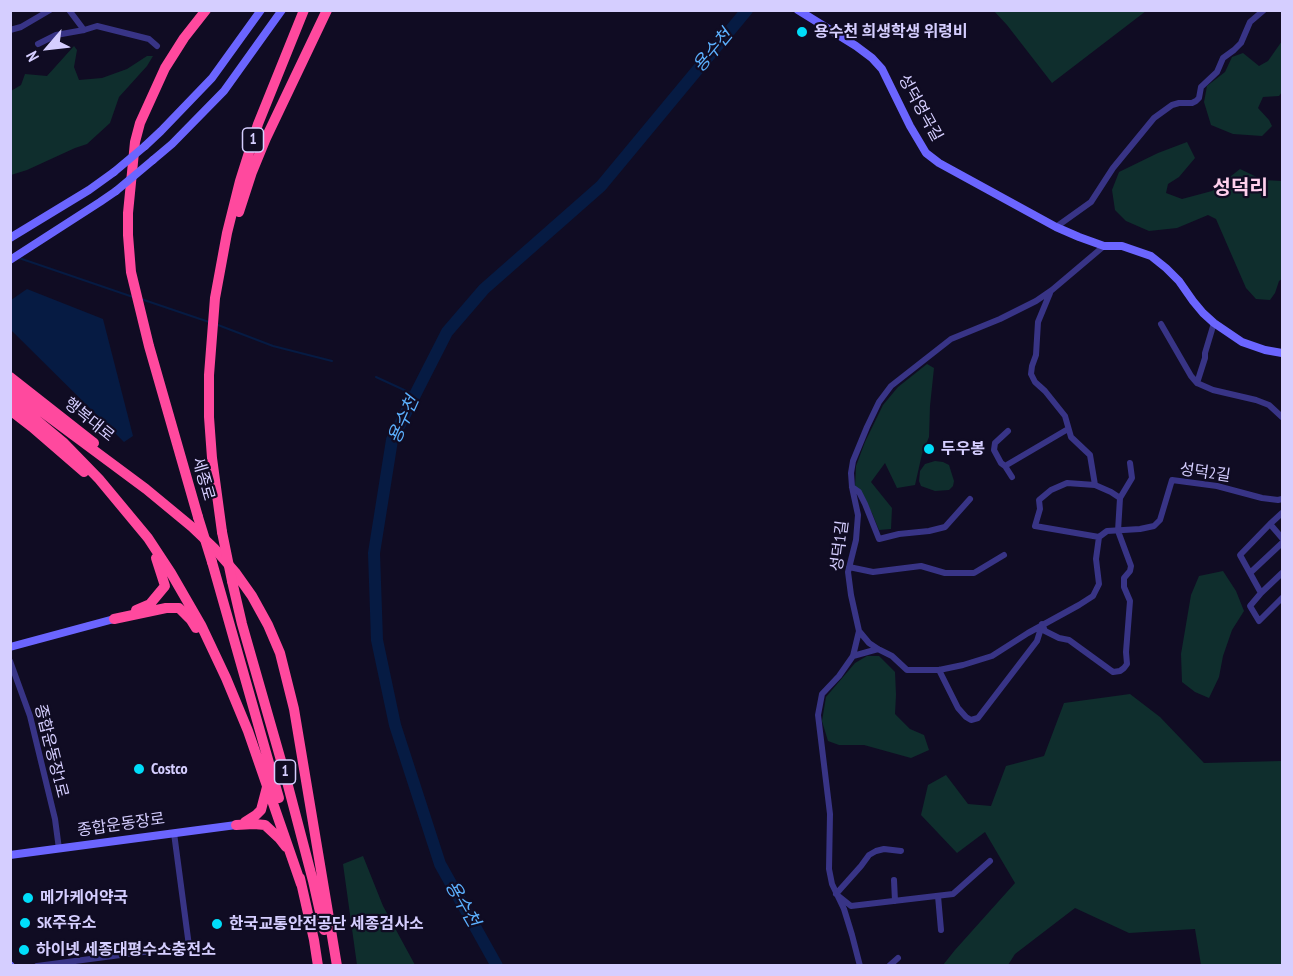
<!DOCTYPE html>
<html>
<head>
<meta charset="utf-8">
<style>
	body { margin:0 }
	#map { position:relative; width:1293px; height:976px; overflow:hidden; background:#100c23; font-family:"PT Sans Narrow",sans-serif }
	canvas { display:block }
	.frame { position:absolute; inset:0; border:12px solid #d5ceff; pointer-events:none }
	.north { position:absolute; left:18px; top:18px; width:60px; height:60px; -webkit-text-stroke:4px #100c23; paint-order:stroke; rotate:242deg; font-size:16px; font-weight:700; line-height:24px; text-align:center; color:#d5ceff }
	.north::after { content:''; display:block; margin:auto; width:21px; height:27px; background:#d5ceff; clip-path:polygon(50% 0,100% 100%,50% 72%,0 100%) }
</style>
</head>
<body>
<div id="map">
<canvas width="1293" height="976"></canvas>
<div class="frame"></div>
<div class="north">N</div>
</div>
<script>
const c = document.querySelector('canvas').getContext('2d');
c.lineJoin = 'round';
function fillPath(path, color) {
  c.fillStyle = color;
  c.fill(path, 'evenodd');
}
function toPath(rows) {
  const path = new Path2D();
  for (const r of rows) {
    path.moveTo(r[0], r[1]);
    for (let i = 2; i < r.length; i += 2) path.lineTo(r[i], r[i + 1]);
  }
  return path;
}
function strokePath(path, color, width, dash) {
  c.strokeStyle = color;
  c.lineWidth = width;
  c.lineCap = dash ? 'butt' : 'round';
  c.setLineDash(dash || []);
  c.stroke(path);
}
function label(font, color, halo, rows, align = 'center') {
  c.font = font + ' "PT Sans Narrow","Noto Sans KR",sans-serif';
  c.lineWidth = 4.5;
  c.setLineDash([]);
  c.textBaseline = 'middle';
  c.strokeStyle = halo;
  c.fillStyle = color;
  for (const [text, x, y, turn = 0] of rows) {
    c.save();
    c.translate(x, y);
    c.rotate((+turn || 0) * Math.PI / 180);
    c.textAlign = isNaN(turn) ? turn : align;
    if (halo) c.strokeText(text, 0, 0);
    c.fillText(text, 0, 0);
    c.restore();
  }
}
const green = toPath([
	[994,11,1146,11,1052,83,1007,25],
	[1282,41,1282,92,1279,96,1263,97,1258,108,1269,120,1272,126,1262,136,1233,134,1211,125,1204,102,1207,86,1225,72,1232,57,1243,53,1259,66,1268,61],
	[74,46,77,50,74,67,79,80,102,78,127,69,147,56,153,56,147,66,119,97,110,123,87,144,75,148,27,170,11,175,11,91,21,85,25,74,47,76],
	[1187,142,1195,158,1179,177,1168,184,1166,193,1182,199,1212,191,1240,169,1263,180,1282,181,1282,279,1279,281,1275,293,1270,300,1256,299,1246,288,1216,219,1208,215,1177,228,1149,231,1126,221,1115,210,1112,190,1119,172,1158,153],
	[927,364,934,368,930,406,929,437,922,454,915,485,897,488,885,463,871,482,892,508,891,529,879,530,872,513,855,487,856,466,865,442,883,405,898,387],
	[935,461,943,462,949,465,954,481,953,486,949,490,935,491,921,486,919,481,920,471,925,464],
	[1223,571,1236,591,1244,611,1232,630,1223,656,1219,677,1209,698,1195,692,1182,682,1181,654,1191,595,1199,576],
	[867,656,879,656,895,672,896,695,895,714,910,729,924,735,929,750,911,758,864,745,839,745,828,741,822,721,826,697,855,663],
	[1130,694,1160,717,1204,763,1282,761,1282,965,1201,965,1195,929,1129,933,1075,908,1015,954,1008,965,943,965,955,950,1015,883,985,832,957,853,921,815,928,785,946,775,968,804,991,806,1006,766,1044,756,1064,703],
	[363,856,383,906,415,965,357,965,343,864]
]);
const water = toPath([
	[27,289,103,319,133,436,124,442,11,330,11,300]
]);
const stream = toPath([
	[19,258,133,297],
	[141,299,209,322],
	[218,325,273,346,332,361],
	[376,377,415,395]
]);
const river = toPath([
	[497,966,440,864,395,725,377,640,374,553,392,440,447,332,484,289,601,186,747,10]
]);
const street = toPath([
	[69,10,84,30],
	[10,30,21,27,50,10],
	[38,44,56,35,84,30,97,26,149,39,157,46],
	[1056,227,1091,202,1113,168,1154,118,1172,105,1179,103,1192,103,1196,101,1199,98,1201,87,1217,72,1223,58,1234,50,1241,43,1250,22,1264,10],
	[1050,293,1038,322,1036,355,1032,366,1031,374,1035,382,1045,391,1065,416,1071,437,1090,455,1095,485],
	[1214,323,1205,353,1205,358,1197,383,1213,390,1256,400,1269,405,1282,417],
	[1161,324,1191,376,1197,383],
	[1005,466,1001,463,994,450,995,443,1008,431],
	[1012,477,1005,466,1068,429],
	[852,487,859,492,865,504,879,539,899,534,929,531,945,527,970,499],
	[1120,498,1132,478,1130,463],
	[1282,513,1270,524,1240,555,1261,593,1250,606,1259,621,1282,598],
	[1270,524,1282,538],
	[849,567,873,572,921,566,945,573,974,573,1004,555],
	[1250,573,1282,543],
	[1261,593,1282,573],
	[1042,624,1045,631,1059,638,1069,640,1113,672,1120,671,1124,668,1127,664,1126,652,1130,601,1124,587,1124,578,1130,571,1131,566,1118,531,1120,498,1111,492,1095,485,1067,483,1051,490,1039,500,1040,509,1035,526,1099,537],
	[859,631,869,643,878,649,892,656,907,670,939,670,963,665,992,656,1028,633,1079,605,1093,596,1099,584,1096,559,1099,537,1107,531,1140,529,1154,526,1160,520,1172,480,1217,486,1262,498,1278,500,1282,499],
	[853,656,878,649],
	[10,661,30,716,55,819,59,849],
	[939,670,958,708,966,717,971,720,978,718,1037,641,1042,625],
	[901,851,884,849,876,851,869,855,861,866,836,894,851,906,953,894,990,861],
	[894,880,895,901],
	[938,896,941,930],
	[37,966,189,946,174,833],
	[860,966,852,935,844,909,832,884,829,869,830,814,818,715,822,694,839,676,853,656,859,631,851,595,848,572,856,540,858,515,852,487,851,473,853,461,867,427,879,402,891,386,951,339,1000,319,1036,301,1052,290,1104,246],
	[889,966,898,958]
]);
const secondary = toPath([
	[798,10,856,46,872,58,882,69,910,126,926,153,939,163,1056,227,1079,237,1104,246,1122,246,1151,256,1166,268,1179,281,1193,301,1203,313,1214,323,1242,342,1265,350,1282,353],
	[145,146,161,131,212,78,261,10],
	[153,160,172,144,224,91,282,10],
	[10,238,89,190,114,172],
	[10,260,100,202,116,191],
	[10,647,114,619],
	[10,855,236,825],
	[10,965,11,966]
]);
const highway = toPath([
	[239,212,252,172,266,138,327,10],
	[10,377,94,443],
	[10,388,146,489,192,527,214,548,235,572,252,596,268,625,280,653,294,709,337,966],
	[10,398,63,442,99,479,148,538,171,573,201,625,226,678,248,731,301,884],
	[10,410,32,427,84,472],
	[198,517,149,346,131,272,128,235,128,213,135,142,140,123,165,68,184,38,206,10],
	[222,532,212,458,209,417,209,375,215,298,227,233,240,181,258,124,304,10],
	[212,562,279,798],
	[232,581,242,624,286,778,313,881,324,930],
	[136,610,150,604,165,586,156,558],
	[114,619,166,608,179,608,191,620,196,628],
	[245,822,256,815,261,810,267,787],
	[236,825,254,824,265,825,279,838,286,847],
	[300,878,314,940,318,966]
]);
const secondaryBridge = toPath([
	[114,172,145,146],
	[116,191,153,160]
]);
const highwayBridge = toPath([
	[198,517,212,562],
	[222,532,232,581]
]);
const markers = [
	[802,32,6,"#00ddf9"],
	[929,449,6,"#00ddf9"],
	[139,769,6,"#00ddf9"],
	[28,898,6,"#00ddf9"],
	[25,923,6,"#00ddf9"],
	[217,924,6,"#00ddf9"],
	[24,950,6,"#00ddf9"]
];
const shields = [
	[253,140,21],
	[285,772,21]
];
const shieldNames = [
	["1",253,140],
	["1",285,772]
];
const poiNames = [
	["용수천 희생학생 위령비",814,32],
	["두우봉",941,449],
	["Costco",151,769],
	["메가케어약국",40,898],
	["SK주유소",37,923],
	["한국교통안전공단 세종검사소",229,924],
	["하이넷 세종대평수소충전소",36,950]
];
const streetNames = [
	["성덕영곡길",920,108,61],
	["행복대로",89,420,39],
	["성덕2길",1205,473,8],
	["세종로",203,479,74],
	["성덕1길",840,546,-83],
	["종합운동장1로",51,751,76],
	["종합운동장로",121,825,-8]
];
const waterNames = [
	["용수천",713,51,-50],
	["용수천",404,420,-66],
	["용수천",462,904,60]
];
const quarterNames = [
	["성덕리",1240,188]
];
fillPath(green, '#0f2e2d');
fillPath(water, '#061b43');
strokePath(stream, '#061b43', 2);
strokePath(river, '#061b43', 12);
strokePath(street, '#383486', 6);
strokePath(secondary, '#6b65ff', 8);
strokePath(highway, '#ff499e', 10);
strokePath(secondaryBridge, '#6b65ff', 8);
strokePath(highwayBridge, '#ff499e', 10);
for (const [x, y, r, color] of markers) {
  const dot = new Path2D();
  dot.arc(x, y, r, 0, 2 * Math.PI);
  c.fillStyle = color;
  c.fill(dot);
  strokePath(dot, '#100c23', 2);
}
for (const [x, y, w] of shields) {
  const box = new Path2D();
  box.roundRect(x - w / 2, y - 12, w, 24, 4.5);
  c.fillStyle = '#100c23';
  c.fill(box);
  strokePath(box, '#d5ceff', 1.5);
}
label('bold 15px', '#d5ceff', null, shieldNames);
label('bold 16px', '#d5ceff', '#100c23', poiNames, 'left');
label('16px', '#d5ceff', '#100c23', streetNames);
label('italic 18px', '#5cb1ff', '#100c23', waterNames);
label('bold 20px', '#ffd0ed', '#100c23', quarterNames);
</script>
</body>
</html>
